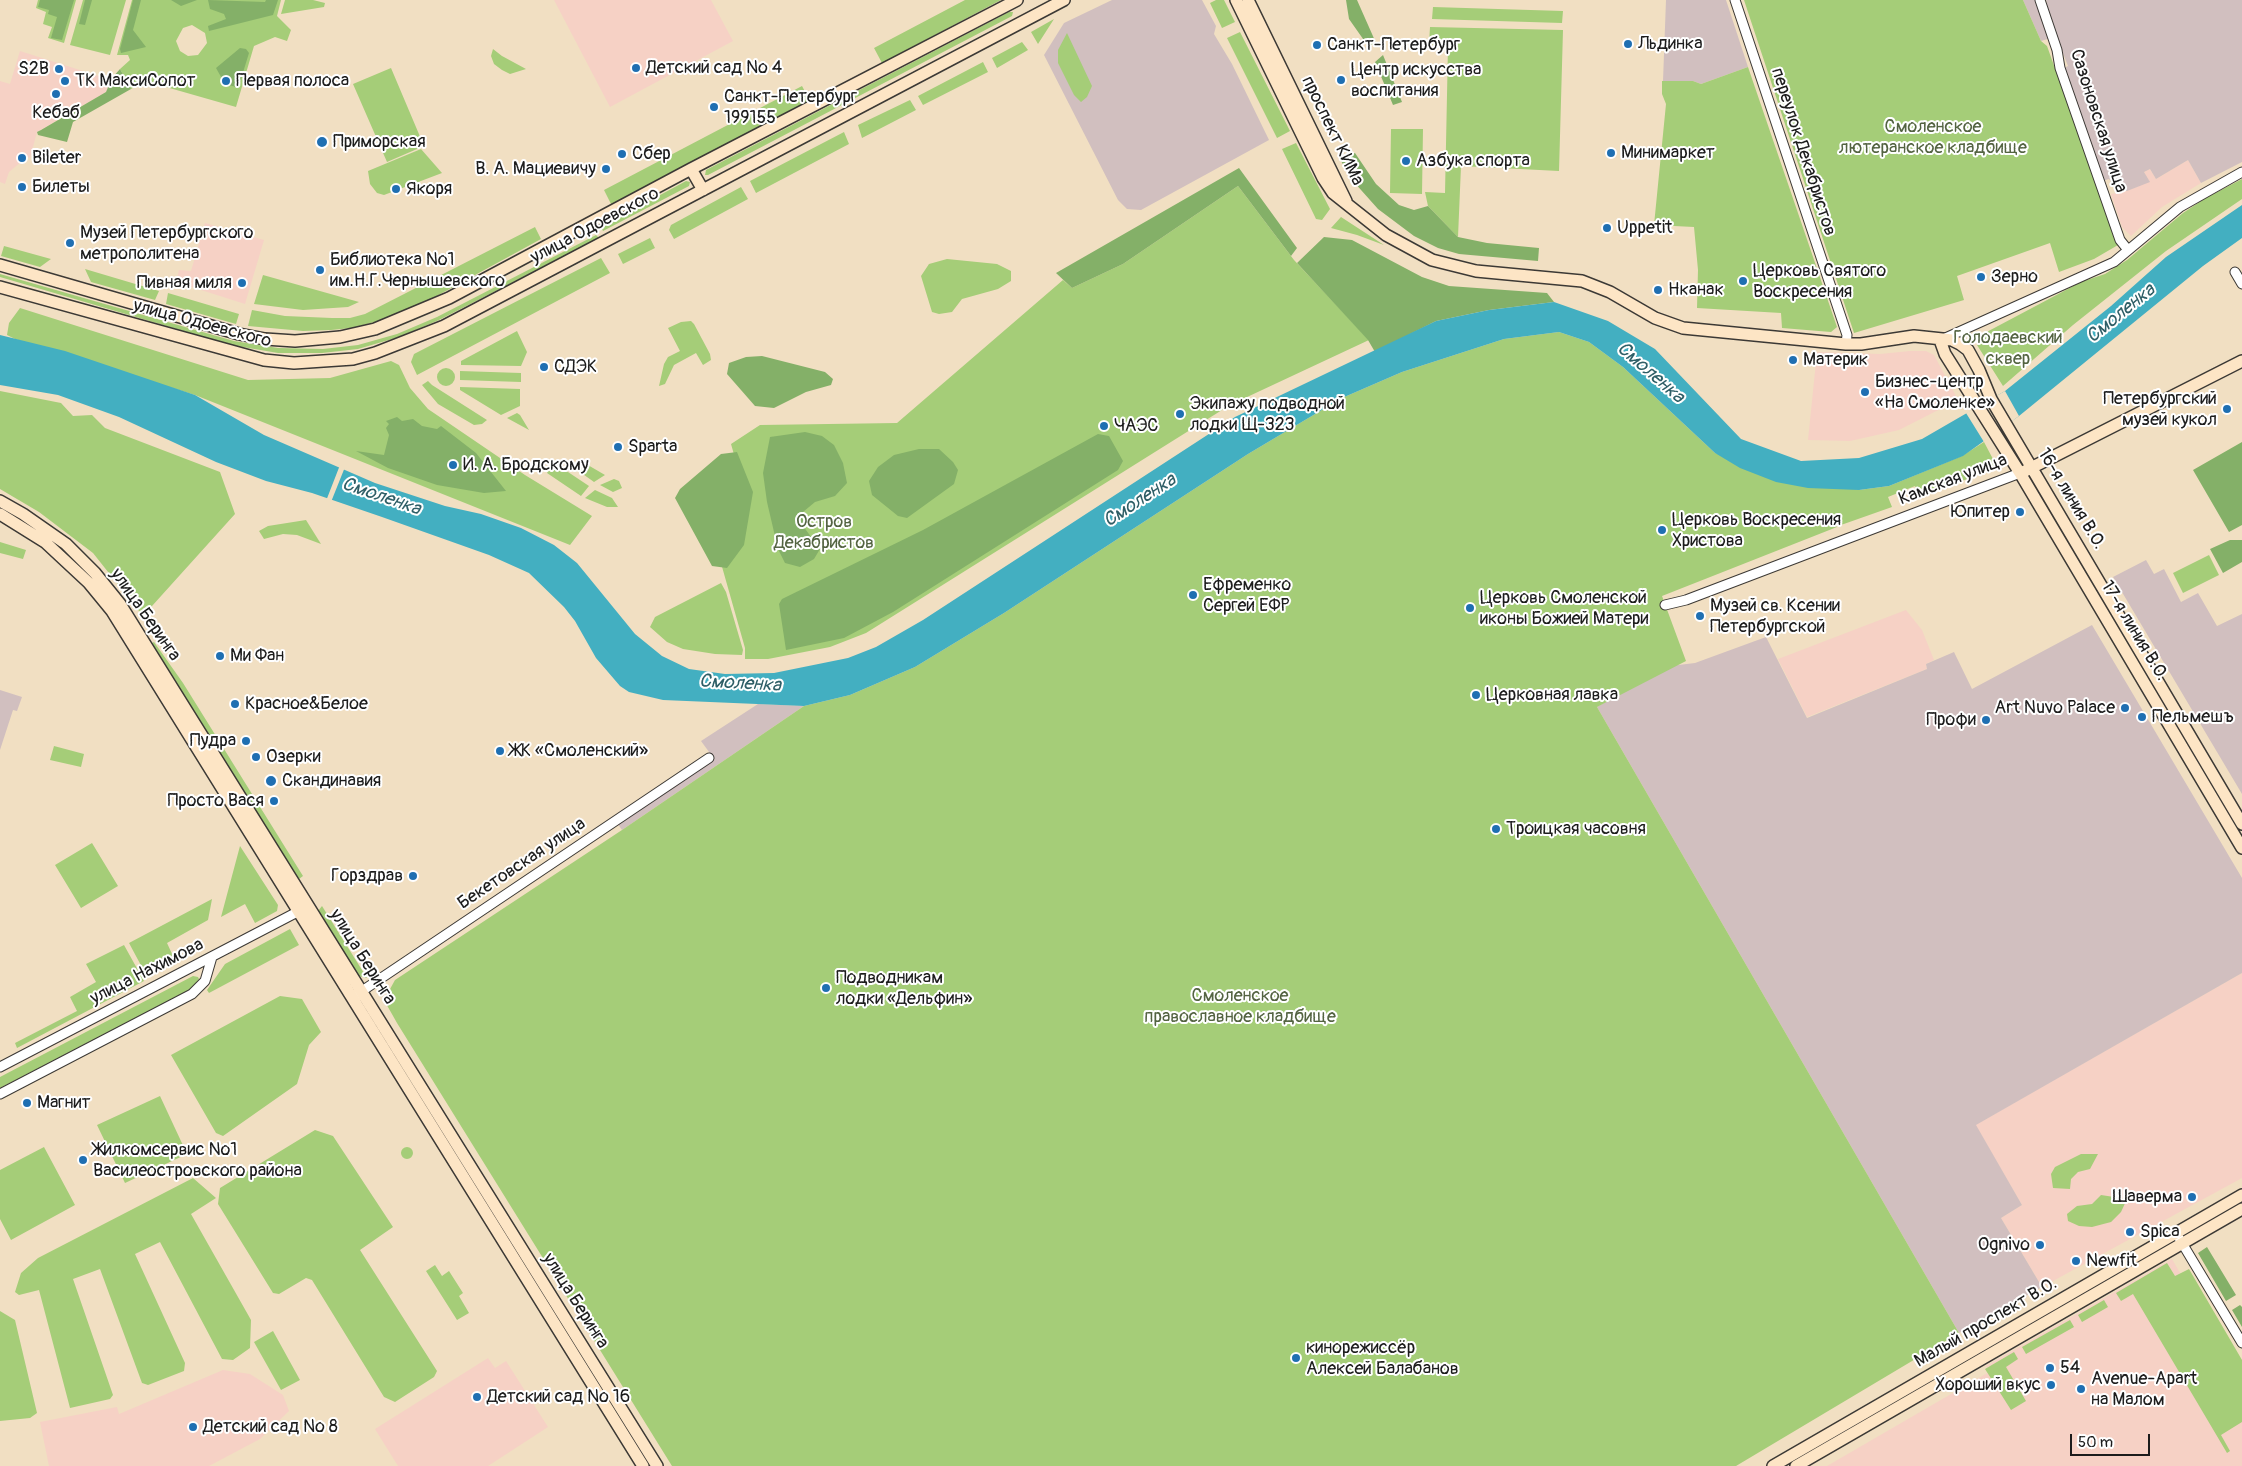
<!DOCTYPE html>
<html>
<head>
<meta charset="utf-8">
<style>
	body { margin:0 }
	#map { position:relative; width:2242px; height:1466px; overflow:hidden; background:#f1dfc2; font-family:Pangolin,sans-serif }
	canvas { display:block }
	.scale { position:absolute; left:2070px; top:1434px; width:80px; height:22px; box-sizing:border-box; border:2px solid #1c1c1c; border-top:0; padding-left:6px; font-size:15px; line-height:18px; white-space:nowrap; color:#1c1c1c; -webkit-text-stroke:4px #fff; paint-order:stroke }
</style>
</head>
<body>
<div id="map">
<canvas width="2242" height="1466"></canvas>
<div class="scale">50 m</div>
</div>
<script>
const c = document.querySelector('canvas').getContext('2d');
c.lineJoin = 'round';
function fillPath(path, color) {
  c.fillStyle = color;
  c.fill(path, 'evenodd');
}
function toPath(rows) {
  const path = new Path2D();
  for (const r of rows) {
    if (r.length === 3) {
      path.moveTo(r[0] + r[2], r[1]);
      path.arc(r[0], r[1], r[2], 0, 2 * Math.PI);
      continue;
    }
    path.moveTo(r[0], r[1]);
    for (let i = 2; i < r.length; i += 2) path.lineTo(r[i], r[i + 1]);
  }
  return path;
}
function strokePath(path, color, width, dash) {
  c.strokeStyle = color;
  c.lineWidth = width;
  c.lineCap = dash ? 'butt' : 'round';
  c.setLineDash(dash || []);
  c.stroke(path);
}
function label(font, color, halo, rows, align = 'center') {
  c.font = font + ' Pangolin,sans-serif';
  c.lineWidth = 4;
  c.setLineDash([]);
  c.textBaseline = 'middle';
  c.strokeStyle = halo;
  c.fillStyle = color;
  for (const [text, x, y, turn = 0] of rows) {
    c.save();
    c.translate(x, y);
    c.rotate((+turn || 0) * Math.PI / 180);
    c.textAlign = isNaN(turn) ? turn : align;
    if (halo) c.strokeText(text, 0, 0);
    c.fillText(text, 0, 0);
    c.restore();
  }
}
const built = toPath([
	[554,0,711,0,733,41,610,107],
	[20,51,105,78,112,78,106,92,37,132,30,158,23,155,21,162,9,172,5,184,0,182,0,81,10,84],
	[2188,160,2201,183,2162,207,2131,236,2122,227,2111,194,2127,191,2149,181,2144,172,2150,169,2156,179],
	[205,223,264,240,245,304,176,282,179,270,191,271],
	[1910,351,1926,351,1934,355,1958,400,1899,430,1850,441,1808,440,1817,352,1880,354],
	[1906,610,1922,630,1934,660,1926,664,1927,669,1807,717,1778,659],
	[2242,973,2242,1178,2042,1287,2001,1218,2022,1205,1975,1125],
	[2172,1259,2242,1380,2242,1466,1827,1466,1989,1372,1986,1366],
	[488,1358,495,1368,506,1361,548,1427,488,1466,398,1466,375,1429],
	[223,1370,250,1374,283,1395,289,1411,260,1439,209,1466,49,1466,40,1422,117,1407,119,1414]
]);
const industrial = toPath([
	[1112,0,1202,0,1216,26,1214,34,1232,64,1269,140,1141,210,1127,209,1118,200,1044,55,1064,23],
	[1666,0,1726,0,1748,67,1701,84,1693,81,1663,81],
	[2023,0,2037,0,2051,38,2041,41],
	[2046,0,2242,0,2242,162,2201,183,2188,160,2156,179,2150,169,2144,172,2150,182,2127,191,2118,191,2109,179,2102,181,2064,68,2068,66,2050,20],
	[2146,560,2154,574,2164,569,2181,602,2198,593,2217,626,2242,614,2242,794,2113,577],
	[2092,625,2242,878,2242,973,1976,1125,2022,1205,2001,1218,2042,1287,1959,1333,1597,707,1670,666,1695,663,1766,637,1807,718,1927,669,1926,664,1954,652,1972,689],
	[0,690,22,697,17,711,13,710,0,750],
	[758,704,804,706,622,830,615,820,712,756,701,741]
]);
const green = toPath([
	[38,0,76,0,64,43,48,38,52,27,43,24,46,12,36,8],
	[83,0,126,0,110,55,70,45],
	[132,0,281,0,277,16,291,30,287,41,275,37,254,46,236,107,145,81,131,89,120,69,130,60,128,55,117,55],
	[192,25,205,33,207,43,198,55,188,56,180,51,176,41,183,28],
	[285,0,313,0,325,3,324,7,281,14],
	[965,0,1001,0,882,63,874,48],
	[1216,0,1224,0,1235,22,1222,28,1210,3],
	[1744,0,2023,0,2041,41,2047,46,2118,245,2094,259,2059,272,2050,243,1957,276,1964,300,1854,333],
	[1433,7,1563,11,1562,23,1432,19],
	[1009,12,1013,12,1012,16,708,175,705,175,706,170],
	[1054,19,1038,44,1031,32],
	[1430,27,1563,30,1559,171,1461,166,1458,237,1428,206,1425,192,1445,193,1448,46,1429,44],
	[1240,32,1290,131,1277,138,1227,38],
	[1067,33,1092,86,1087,97,1081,102,1074,95,1058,63,1058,50],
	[1022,42,1028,50,997,68,992,58],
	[493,49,502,56,526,69,510,74,502,70,494,64,491,56],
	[983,62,988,72,923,105,918,96],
	[1748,67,1837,327,1831,332,1782,328,1781,313,1697,308,1698,270,1694,227,1654,225,1666,104,1662,94,1662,81,1693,81,1701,84],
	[391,68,424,146,387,162,353,84],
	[802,86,810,101,612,206,604,190],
	[910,100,916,110,862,138,858,125],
	[1391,129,1423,129,1422,194,1390,193],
	[844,132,849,144,756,193,750,181],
	[1296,143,1330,209,1322,220,1316,219,1282,149],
	[421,149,442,173,384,195,377,193,370,184,368,171],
	[2242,179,2242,199,2166,251,2073,325,2003,386,1977,345,1984,341,1981,335,2081,282,2105,274,2127,260,2183,213,2204,199],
	[686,181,690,182,689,186,603,231,601,227],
	[1238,186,1294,260,1369,340,1230,405,866,633,830,647,768,659,745,659,745,648,702,496,735,458,731,444,760,425,897,423,1063,280,1072,288,1123,264],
	[741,187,748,199,674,239,669,230,671,225],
	[1341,217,1384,245,1357,235,1331,228],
	[535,227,541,239,422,304,382,320,352,328,331,330,303,331,248,326,252,310,285,316,332,318,350,318,365,314],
	[596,235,599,238,439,320,399,337,358,349,322,353,278,353,231,345,0,277,0,274,234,341,278,348,323,349,358,345,397,334,437,317],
	[650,238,655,248,623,264,618,254],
	[4,246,51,259,40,267,1,256],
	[601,258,610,273,417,375,411,362,414,354],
	[947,259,997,264,1011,271,1011,281,998,289,962,299,952,312,939,314,932,312,921,276,929,264],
	[85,269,159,291,155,300,91,282],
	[263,275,359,302,348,307,303,310,254,304],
	[168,293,239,314,236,324,166,304],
	[20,308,248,380,330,378,391,361,399,365,410,388,428,409,525,475,592,516,570,545,195,395,15,339,7,335,9,323],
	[691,321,694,324,710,354,711,360,703,365,696,353,674,365,665,384,659,386,664,364,668,357,680,351,668,328,681,322],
	[517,331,527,352,521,366,461,365,461,361],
	[1559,332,1589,342,1623,367,1715,453,1859,490,1889,486,1962,456,1984,442,1994,461,1995,464,1991,470,1920,497,1915,486,1888,497,1892,507,1841,525,1841,518,1837,516,1832,522,1837,527,1662,596,1686,661,1597,707,1959,1333,1736,1466,672,1466,397,1023,384,1000,395,980,622,830,804,706,850,695,915,667,1004,613,1248,454,1342,398,1402,372,1504,339],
	[446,377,9],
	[460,371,521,373,521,382,460,380],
	[428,381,432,385,487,420,482,424,474,425,438,404,422,385],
	[460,387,520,389,520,406,501,415,460,390],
	[0,391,61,403,73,416,92,415,105,428,220,472,235,514,143,616,93,553,39,512,0,489],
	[517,413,520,415,529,430,507,418],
	[581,461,605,475,594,482,573,467],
	[553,462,589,486,581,496,547,473],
	[614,479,619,481,622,488,613,492,600,485],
	[595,490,612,498,618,507,607,507,585,498],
	[306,520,321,544,297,535,283,534,264,539,259,531,268,526],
	[0,542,26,550,23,559,0,553],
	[2209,555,2219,575,2183,593,2173,573],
	[721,583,726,592,743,650,742,655,715,654,683,649,667,642,650,627,655,617],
	[154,642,183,683,303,876,299,879,152,643],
	[54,746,84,754,81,767,50,760],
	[92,843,118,886,81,908,55,865],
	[240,846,278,905,277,911,255,923,245,904,221,917],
	[212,899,208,920,167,943,173,956,144,971,129,943],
	[322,906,367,978,358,976,318,911],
	[290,929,299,945,209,993,207,990,225,964],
	[124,945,144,981,17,1048,15,1043,77,1011,70,997,96,982,86,964],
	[193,976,198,977,199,979,191,989,0,1088,0,1077],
	[280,996,302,999,321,1032,309,1045,297,1084,223,1136,216,1133,171,1055],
	[160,1096,187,1154,125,1183,97,1125],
	[315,1130,333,1136,393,1227,360,1250,437,1371,434,1377,395,1402,384,1397,312,1280,306,1278,279,1294,273,1293,218,1204,220,1188],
	[407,1153,6],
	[44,1147,75,1205,11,1240,0,1219,0,1170],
	[2081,1154,2098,1154,2090,1169,2078,1172,2071,1179,2070,1189,2053,1188,2051,1174,2055,1167],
	[193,1178,216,1198,191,1214,251,1320,250,1348,233,1360,222,1359,160,1242,135,1254,185,1363,184,1371,148,1385,142,1383,100,1269,73,1279,113,1395,110,1399,70,1408,39,1290,19,1295,15,1292,21,1273,38,1258],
	[2101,1195,2127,1199,2121,1212,2111,1222,2092,1227,2079,1226,2068,1221,2067,1214,2077,1206,2092,1204],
	[2167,1263,2175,1276,2189,1269,2242,1360,2242,1422,2221,1435,2230,1451,2227,1453,2133,1294,2121,1301,2116,1293],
	[435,1265,442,1276,449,1271,463,1293,459,1296,469,1313,457,1320,426,1271],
	[2104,1300,2108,1307,2082,1322,2078,1315],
	[0,1311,15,1320,37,1413,30,1418,0,1421],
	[2070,1320,2074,1327,2026,1354,2022,1347],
	[273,1331,300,1380,281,1390,254,1342],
	[2014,1352,2018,1359,2006,1367,2026,1401,2011,1410,1985,1369]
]);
const forest = toPath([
	[40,0,74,0,62,40,51,38,57,17,48,14,49,10,38,7],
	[85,0,92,0,85,25,79,24],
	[133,0,141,0,133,30,146,47,121,53,120,49],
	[171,0,197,0,181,6],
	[208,0,265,2,266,0,278,0,273,15,209,31,208,26,226,19,224,14,210,9],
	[1346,0,1357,0,1376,43,1368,46,1349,19],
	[240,48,246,49,249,53,241,79,236,87,225,84,216,68],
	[1383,55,1402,102,1393,105,1375,62],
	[120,69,131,89,73,122,67,142,38,135,37,132,41,130,106,92,112,78],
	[1355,153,1376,184,1399,205,1414,210,1428,206,1458,237,1487,243,1539,248,1538,261,1459,254,1438,248,1414,236,1378,209,1353,181,1341,161,1346,155],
	[1239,168,1297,248,1291,256,1238,186,1123,264,1072,288,1056,273],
	[1324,237,1352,240,1422,277,1449,286,1547,293,1554,302,1489,310,1436,321,1375,352,1368,340,1297,263],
	[762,356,825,372,833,379,831,385,806,392,774,408,755,406,727,374,729,363,746,357],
	[397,417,402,421,413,419,422,426,437,429,441,426,476,453,506,491,484,493,437,485,388,468,356,451,384,455,389,435,386,428,389,424,386,421],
	[805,432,822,436,834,445,843,463,847,483,835,496,815,502,803,512,803,526,820,549,814,559,800,567,785,563,778,549,767,502,763,473,770,437],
	[1098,434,1109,436,1123,461,1118,470,893,612,844,638,786,650,779,604,782,599,923,530],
	[2242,442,2242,525,2229,532,2193,470],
	[919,449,939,449,953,462,958,470,954,484,907,518,898,516,872,495,869,481,878,467,894,455],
	[737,452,753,492,744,545,727,568,712,566,675,498,680,489,721,454],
	[2230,540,2242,540,2242,562,2223,573,2210,549],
	[2207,1247,2236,1295,2226,1301,2198,1253],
	[2240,1305,2242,1307,2242,1327,2232,1310]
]);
const water = toPath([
	[2242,205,2242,238,2203,266,2019,416,1963,456,1889,486,1859,490,1808,488,1776,482,1740,468,1715,453,1623,367,1589,342,1559,332,1504,339,1402,372,1342,398,1248,454,1004,613,915,667,850,695,804,706,663,700,629,692,620,686,596,658,575,621,564,607,529,573,489,555,382,517,312,493,266,481,216,462,119,417,58,395,0,385,0,335,65,351,195,395,264,435,375,483,445,506,481,514,521,528,554,545,577,563,635,634,662,656,689,669,725,674,774,673,848,658,876,647,923,620,1235,417,1436,321,1489,310,1554,302,1608,321,1655,349,1741,439,1801,461,1859,458,1922,439,2005,391,2111,306,2166,257]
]);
const pier = toPath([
	[2005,391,2019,416,1984,442,1966,413],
	[340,465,345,467,331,502,326,501]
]);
const street = toPath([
	[1735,0,1847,335,1846,344],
	[2040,0,2057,50,2060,68,2120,240,2128,250],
	[2235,272,2242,284],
	[1943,339,2114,262,2180,207,2242,172],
	[1665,605,1686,600,2020,473],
	[356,995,709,758],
	[0,1067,303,909],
	[0,1094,192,994,205,981,212,957],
	[2176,1233,2242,1343]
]);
const secondary = toPath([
	[1236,0,1323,178,1333,193,1386,235,1432,260,1476,271,1582,281,1610,292,1655,318,1683,328,1846,344,1861,344,1914,336,1952,340,1960,344,1968,350,1979,370,1991,399,2242,824],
	[1248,0,1346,201],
	[691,169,703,190],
	[0,265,239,334,265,339,295,341,340,337,375,329,449,298,691,169,1017,0],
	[0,287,264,360,294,363,353,359,375,353,444,326,1064,0],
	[1940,340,1945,354,2020,473,2242,848],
	[2025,471,2242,361],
	[0,501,23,514,66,544,95,573,120,604,657,1466],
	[0,514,45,542,60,556,89,583,112,611,643,1466],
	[1773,1466,2242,1195],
	[1796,1466,2242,1209]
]);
const markers = [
	[1628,44,5,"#1f6fb2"],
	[1317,45,5,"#1f6fb2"],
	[636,68,5,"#1f6fb2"],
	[59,69,5,"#1f6fb2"],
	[1341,80,5,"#1f6fb2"],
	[65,81,5,"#1f6fb2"],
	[226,81,5,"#1f6fb2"],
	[56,94,5,"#1f6fb2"],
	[714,107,5,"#1f6fb2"],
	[322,142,6,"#1f6fb2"],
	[1611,153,5,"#1f6fb2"],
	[622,154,5,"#1f6fb2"],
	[22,158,5,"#1f6fb2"],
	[1406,161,5,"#1f6fb2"],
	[606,169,5,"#1f6fb2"],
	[22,187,5,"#1f6fb2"],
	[396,189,5,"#1f6fb2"],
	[1607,228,5,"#1f6fb2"],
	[70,243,5,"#1f6fb2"],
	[320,270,5,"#1f6fb2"],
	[1981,277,5,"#1f6fb2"],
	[1743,281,5,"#1f6fb2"],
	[242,283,5,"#1f6fb2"],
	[1658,290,5,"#1f6fb2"],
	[1793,360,5,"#1f6fb2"],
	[544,367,5,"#1f6fb2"],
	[1865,392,5,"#1f6fb2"],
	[2227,409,5,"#1f6fb2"],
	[1180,414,5,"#1f6fb2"],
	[1104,426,5,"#1f6fb2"],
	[618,447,5,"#1f6fb2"],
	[453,465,5,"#1f6fb2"],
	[2020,512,5,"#1f6fb2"],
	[1662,530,5,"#1f6fb2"],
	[1193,595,5,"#1f6fb2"],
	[1470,608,5,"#1f6fb2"],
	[1700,616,5,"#1f6fb2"],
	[220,656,5,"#1f6fb2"],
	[1476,695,5,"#1f6fb2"],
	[235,704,5,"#1f6fb2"],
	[2125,708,5,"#1f6fb2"],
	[2142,717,5,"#1f6fb2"],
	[1986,720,5,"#1f6fb2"],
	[246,741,5,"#1f6fb2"],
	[500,751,5,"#1f6fb2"],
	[256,757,5,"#1f6fb2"],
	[271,781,6,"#1f6fb2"],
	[274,801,5,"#1f6fb2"],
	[1496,829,5,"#1f6fb2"],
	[413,876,5,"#1f6fb2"],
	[826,988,5,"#1f6fb2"],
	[27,1103,5,"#1f6fb2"],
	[83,1160,5,"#1f6fb2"],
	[2192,1197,5,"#1f6fb2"],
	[2130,1232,5,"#1f6fb2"],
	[2040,1245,5,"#1f6fb2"],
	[2076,1261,5,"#1f6fb2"],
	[1296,1358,5,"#1f6fb2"],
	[2050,1368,5,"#1f6fb2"],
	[2051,1385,5,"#1f6fb2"],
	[2081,1389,5,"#1f6fb2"],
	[477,1397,5,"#1f6fb2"],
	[193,1427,5,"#1f6fb2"]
];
const poiNames = [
	["Льдинка",1638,44],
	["Санкт-Петербург",1327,45],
	["Детский сад № 4",646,68],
	["S2B",49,69,"right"],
	["Центр искусства",1351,70],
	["воспитания",1351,91],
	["ТК МаксиСопот",75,81],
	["Первая полоса",236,81],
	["Санкт-Петербург",724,97],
	["199155",724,118],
	["Кебаб",56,113,"center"],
	["Приморская",333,142],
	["Минимаркет",1621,153],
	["Сбер",632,154],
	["Bileter",32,158],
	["Азбука спорта",1416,161],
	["В. А. Мациевичу",596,169,"right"],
	["Билеты",32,187],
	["Якоря",406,189],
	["Uppetit",1617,228],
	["Музей Петербургского",80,233],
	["метрополитена",80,254],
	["Библиотека №1",330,260],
	["им.Н.Г.Чернышевского",330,281],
	["Церковь Святого",1753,271],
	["Воскресения",1753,292],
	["Зерно",1991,277],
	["Пивная миля",232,283,"right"],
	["Нканак",1668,290],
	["Материк",1803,360],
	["СДЭК",554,367],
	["Бизнес-центр",1875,382],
	["«На Смоленке»",1875,403],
	["Петербургский",2217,399,"right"],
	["музей кукол",2217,420,"right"],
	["Экипажу подводной",1190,404],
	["лодки Щ-323",1190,425],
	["ЧАЭС",1114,426],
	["Sparta",628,447],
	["И. А. Бродскому",463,465],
	["Юпитер",2010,512,"right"],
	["Церковь Воскресения",1672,520],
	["Христова",1672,541],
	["Ефременко",1203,585],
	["Сергей ЕФР",1203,606],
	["Церковь Смоленской",1480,598],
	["иконы Божией Матери",1480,619],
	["Музей св. Ксении",1710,606],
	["Петербургской",1710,627],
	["Ми Фан",230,656],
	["Церковная лавка",1486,695],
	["Красное&Белое",245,704],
	["Art Nuvo Palace",2115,708,"right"],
	["Пельмешъ",2152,717],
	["Профи",1976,720,"right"],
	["Пудра",236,741,"right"],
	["ЖК «Смоленский»",510,751],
	["Озерки",266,757],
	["Скандинавия",282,781],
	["Просто Вася",264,801,"right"],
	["Троицкая часовня",1506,829],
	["Горздрав",403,876,"right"],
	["Подводникам",836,978],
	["лодки «Дельфин»",836,999],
	["Магнит",37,1103],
	["Жилкомсервис №1",93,1150],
	["Василеостровского района",93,1171],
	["Шаверма",2182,1197,"right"],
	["Spica",2140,1232],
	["Ognivo",2030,1245,"right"],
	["Newfit",2086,1261],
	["кинорежиссёр",1306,1348],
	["Алексей Балабанов",1306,1369],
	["54",2060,1368],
	["Аvenue-Apart",2091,1379],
	["на Малом",2091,1400],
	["Хороший вкус",2041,1385,"right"],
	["Детский сад № 16",487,1397],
	["Детский сад № 8",203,1427]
];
const streetNames = [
	["Сазоновская улица",2098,121,72],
	["проспект КИМа",1332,131,64],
	["переулок Декабристов",1803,152,72],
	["улица Одоевского",595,226,-28],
	["улица Одоевского",202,324,15],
	["Камская улица",1953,480,-21],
	["16-я линия В.О.",2071,499,59],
	["улица Беринга",145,615,55],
	["17-я линия В.О.",2134,631,59],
	["Бекетовская улица",522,864,-34],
	["улица Беринга",362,957,58],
	["улица Нахимова",147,972,-27],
	["улица Беринга",575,1301,58],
	["Малый проспект В.О.",1986,1323,-30]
];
const parkNames = [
	["Смоленское",1933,127],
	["лютеранское кладбище",1933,148],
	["Голодаевский",2008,338],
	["сквер",2008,359],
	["Остров",824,522],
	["Декабристов",824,543],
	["Смоленское",1240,996],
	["православное кладбище",1240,1017]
];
const waterNames = [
	["Смоленка",2121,314,-39],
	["Смоленка",1650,373,41],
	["Смоленка",381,497,19],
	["Смоленка",1140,501,-33],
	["Смоленка",740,684,3]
];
fillPath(built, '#f6d1c5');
fillPath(industrial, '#d1bfbf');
fillPath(green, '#a5cd78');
fillPath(forest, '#84b068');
fillPath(water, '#43afc1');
fillPath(pier, '#f1dfc2');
strokePath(street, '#3c3935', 11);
strokePath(secondary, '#3c3935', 14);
strokePath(street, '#fff', 9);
strokePath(secondary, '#fde5c5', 11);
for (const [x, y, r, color] of markers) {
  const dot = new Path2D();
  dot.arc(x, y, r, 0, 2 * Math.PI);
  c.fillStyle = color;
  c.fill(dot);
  strokePath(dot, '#fff', 2);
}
label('18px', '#1c1c1c', '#fff', poiNames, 'left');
label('18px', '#1c1c1c', '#fff', streetNames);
label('18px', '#536341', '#fff', parkNames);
label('italic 19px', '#2e5e66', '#fff', waterNames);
</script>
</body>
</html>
